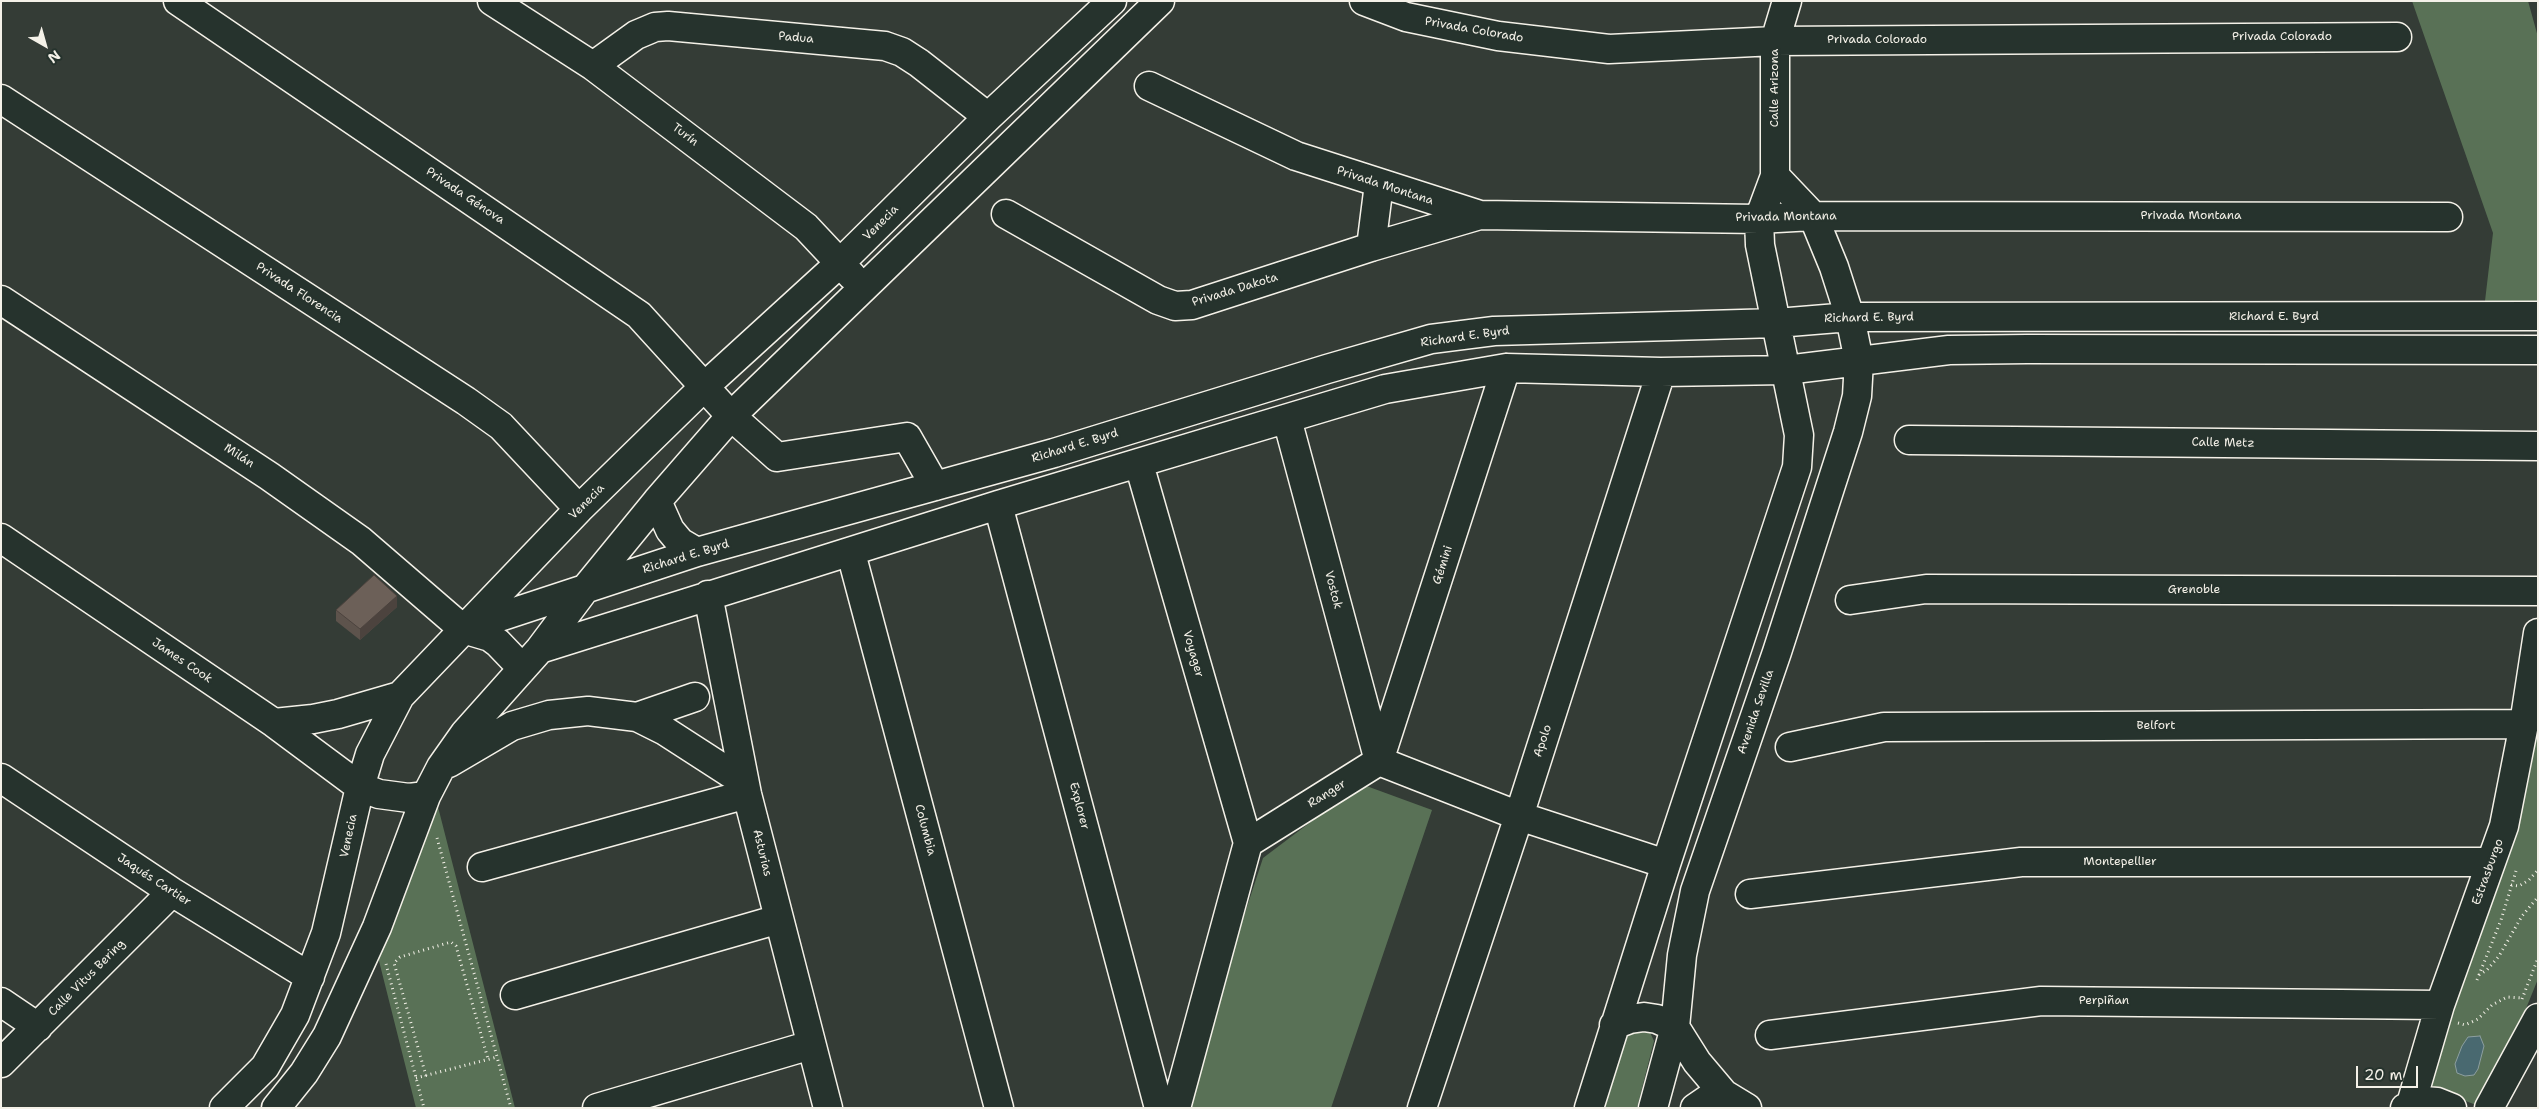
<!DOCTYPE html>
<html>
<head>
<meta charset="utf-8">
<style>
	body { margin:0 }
	#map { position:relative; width:2539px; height:1109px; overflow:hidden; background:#343c36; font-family:"Shantell Sans",sans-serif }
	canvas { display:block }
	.frame { position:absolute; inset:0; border:2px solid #f4f1e8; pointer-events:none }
	.north { position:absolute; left:20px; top:20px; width:50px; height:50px; -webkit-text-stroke:4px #26332d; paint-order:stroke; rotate:142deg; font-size:14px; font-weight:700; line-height:20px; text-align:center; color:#f4f1e8 }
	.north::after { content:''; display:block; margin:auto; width:18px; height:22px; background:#f4f1e8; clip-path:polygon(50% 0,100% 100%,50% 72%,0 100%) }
	.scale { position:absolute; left:2356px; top:1066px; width:62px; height:22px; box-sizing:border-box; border:2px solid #f4f1e8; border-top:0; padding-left:6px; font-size:15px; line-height:18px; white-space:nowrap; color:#f4f1e8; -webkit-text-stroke:4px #26332d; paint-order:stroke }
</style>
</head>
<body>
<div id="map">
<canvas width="2539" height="1109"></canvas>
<div class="frame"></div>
<div class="north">N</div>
<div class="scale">20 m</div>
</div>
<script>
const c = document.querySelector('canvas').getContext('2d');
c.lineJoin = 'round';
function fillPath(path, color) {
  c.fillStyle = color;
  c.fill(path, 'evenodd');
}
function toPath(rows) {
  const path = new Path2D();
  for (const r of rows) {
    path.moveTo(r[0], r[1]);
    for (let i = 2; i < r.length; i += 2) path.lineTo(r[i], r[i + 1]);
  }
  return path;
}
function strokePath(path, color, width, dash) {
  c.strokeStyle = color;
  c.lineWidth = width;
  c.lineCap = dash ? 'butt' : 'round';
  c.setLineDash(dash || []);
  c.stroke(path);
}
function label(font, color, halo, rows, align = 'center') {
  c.font = font + ' "Shantell Sans",sans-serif';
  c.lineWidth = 4.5;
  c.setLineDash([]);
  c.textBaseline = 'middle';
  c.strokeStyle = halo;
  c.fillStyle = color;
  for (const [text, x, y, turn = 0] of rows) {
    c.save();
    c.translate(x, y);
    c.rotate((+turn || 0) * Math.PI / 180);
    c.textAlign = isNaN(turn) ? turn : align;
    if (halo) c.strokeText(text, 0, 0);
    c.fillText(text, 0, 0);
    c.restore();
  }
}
const green = toPath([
	[2412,1,2528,1,2538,37,2538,301,2485,301,2493,233],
	[2538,730,2538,979,2499,1075,2479,1106,2433,1089,2429,1070,2483,926],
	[1361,784,1432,810,1331,1108,1181,1108,1263,858],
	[437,803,515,1108,416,1108,375,945],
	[1648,1028,1654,1041,1637,1108,1605,1108,1613,1066,1625,1029]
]);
const water = toPath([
	[2480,1036,2484,1046,2478,1069,2474,1075,2465,1076,2457,1073,2455,1064,2462,1046,2468,1037,2480,1036]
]);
const path = toPath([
	[437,838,511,1108],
	[2511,885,2519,886,2529,880,2538,870],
	[386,964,424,1108],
	[2479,975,2487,970,2499,956,2522,916,2538,897],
	[2477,980,2501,920,2516,871],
	[2522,999,2538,958],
	[2458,1023,2465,1025,2478,1019,2492,1005,2507,997,2523,998],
	[426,1076,394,963,400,957,451,942,456,946,488,1059],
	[416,1078,497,1057]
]);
const minor = toPath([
	[178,1,639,315,731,416,777,457,907,437,935,486],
	[492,1,593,66,806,227,852,276],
	[1364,1,1406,17,1498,36,1609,49,1775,41,2397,37],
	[593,66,636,35,655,27,668,26,885,46,902,52,919,63,988,117],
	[1149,86,1296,156,1480,215,1759,219,1813,216,2448,217],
	[1,99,466,401,501,426,579,509],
	[1006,214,1158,300,1175,306,1192,305,1371,247,1480,215],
	[1371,247,1379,184],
	[1,300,269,476,361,541,463,629,490,637,498,643,522,668],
	[1287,419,1379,761],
	[1909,440,2538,446],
	[1139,464,1248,843],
	[657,501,670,530,680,542,697,552],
	[998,505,1159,1108],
	[1,538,274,723,360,787,379,794,409,798,426,796],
	[851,553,999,1108],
	[708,595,747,794,828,1108],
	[1850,600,1926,589,2538,591],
	[463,629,697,552,1054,453,1327,369,1431,339,1494,331,1777,323,1850,317,2538,316],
	[540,649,998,505,1385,389,1506,368,1661,372,1786,370,1949,350,2027,349,2538,350],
	[637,717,695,697],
	[274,723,313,719,338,714,400,696],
	[1790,747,1884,727,2524,724],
	[1379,761,1506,368],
	[1379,761,1519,816,1666,864],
	[449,763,512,726,549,715,588,711,637,717,665,731,744,782],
	[1,778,172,892,310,977],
	[482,867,747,794],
	[1750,894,2021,862,2491,862],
	[515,995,779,919],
	[1,1002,38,1027],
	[1614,1025,1630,1019,1644,1017,1657,1019,1675,1027,1697,1062,1724,1094,1747,1108],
	[1770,1035,2041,1001,2440,1005],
	[1,1063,172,892],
	[2411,1104,2440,1005,2504,826,2524,724,2538,633],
	[224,1108,265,1067,295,1015,326,933,360,787,370,754,400,696,579,509,704,387,840,263,988,117,1112,1],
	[276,1108,304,1073,327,1036,377,927,426,796,441,767,465,733,540,649,585,589,657,501,731,416,1160,1],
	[597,1108,811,1045],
	[1176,1108,1248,843,1379,761],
	[1422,1108,1519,816,1661,372],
	[1589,1108,1666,864,1797,467,1799,435,1760,245,1759,219,1775,176,1775,41,1787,1],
	[1653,1108,1675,1027,1682,955,1695,891,1777,652,1848,432,1857,396,1859,361,1850,317,1834,267,1813,216,1775,176],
	[1695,1108,1711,1097,1724,1094],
	[2405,1108,2424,1101,2437,1102,2452,1108],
	[2489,1108,2538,1018]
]);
const wall = toPath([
	[397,607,360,640,336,621,336,610]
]);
const shadedWall = toPath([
	[397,596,397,607,360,640,360,629]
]);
const building = toPath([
	[374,575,397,596,360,629,336,610,374,575]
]);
const streetNames = [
	["Privada Colorado",1474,30,10],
	["Privada Colorado",2282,37],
	["Padua",796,38,5],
	["Privada Colorado",1877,40],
	["Calle Arizona",1775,88,-90],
	["Turín",685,135,37],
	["Privada Montana",1385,186,18],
	["Privada Génova",465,196,34],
	["Privada Montana",2191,216],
	["Privada Montana",1786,217,-1],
	["Venecia",881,223,-45],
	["Privada Dakota",1235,290,-17],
	["Privada Florencia",299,293,33],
	["Richard E. Byrd",2274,317],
	["Richard E. Byrd",1869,318,-1],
	["Richard E. Byrd",1465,337,-8],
	["Calle Metz",2223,443,1],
	["Richard E. Byrd",1075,446,-17],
	["Milán",239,456,33],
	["Venecia",587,502,-45],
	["Richard E. Byrd",686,557,-17],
	["Gémini",1443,565,-72],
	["Vostok",1333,590,75],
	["Grenoble",2194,590],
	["Voyager",1193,654,74],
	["James Cook",182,661,34],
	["Avenida Sevilla",1756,712,-71],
	["Belfort",2156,726],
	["Apolo",1543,741,-72],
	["Ranger",1327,794,-32],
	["Explorer",1079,806,75],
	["Columbia",925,830,75],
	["Venecia",349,836,-78],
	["Asturias",762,853,76],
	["Montepellier",2120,862],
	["Estrasburgo",2488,872,-70],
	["Jaqués Cartier",154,880,33],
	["Calle Vitus Bering",87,978,-45],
	["Perpiñan",2104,1001]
];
fillPath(green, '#597156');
fillPath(water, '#496970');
strokePath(water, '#8d9fa0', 1);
strokePath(minor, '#f4f1e8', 31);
strokePath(path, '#f4f1e8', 3, [1, 4]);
strokePath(minor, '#26332d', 28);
fillPath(wall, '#5d534c');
fillPath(shadedWall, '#4c433e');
fillPath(building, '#6c6058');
strokePath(building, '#4c433e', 1);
label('12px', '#f4f1e8', '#26332d', streetNames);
</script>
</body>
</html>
